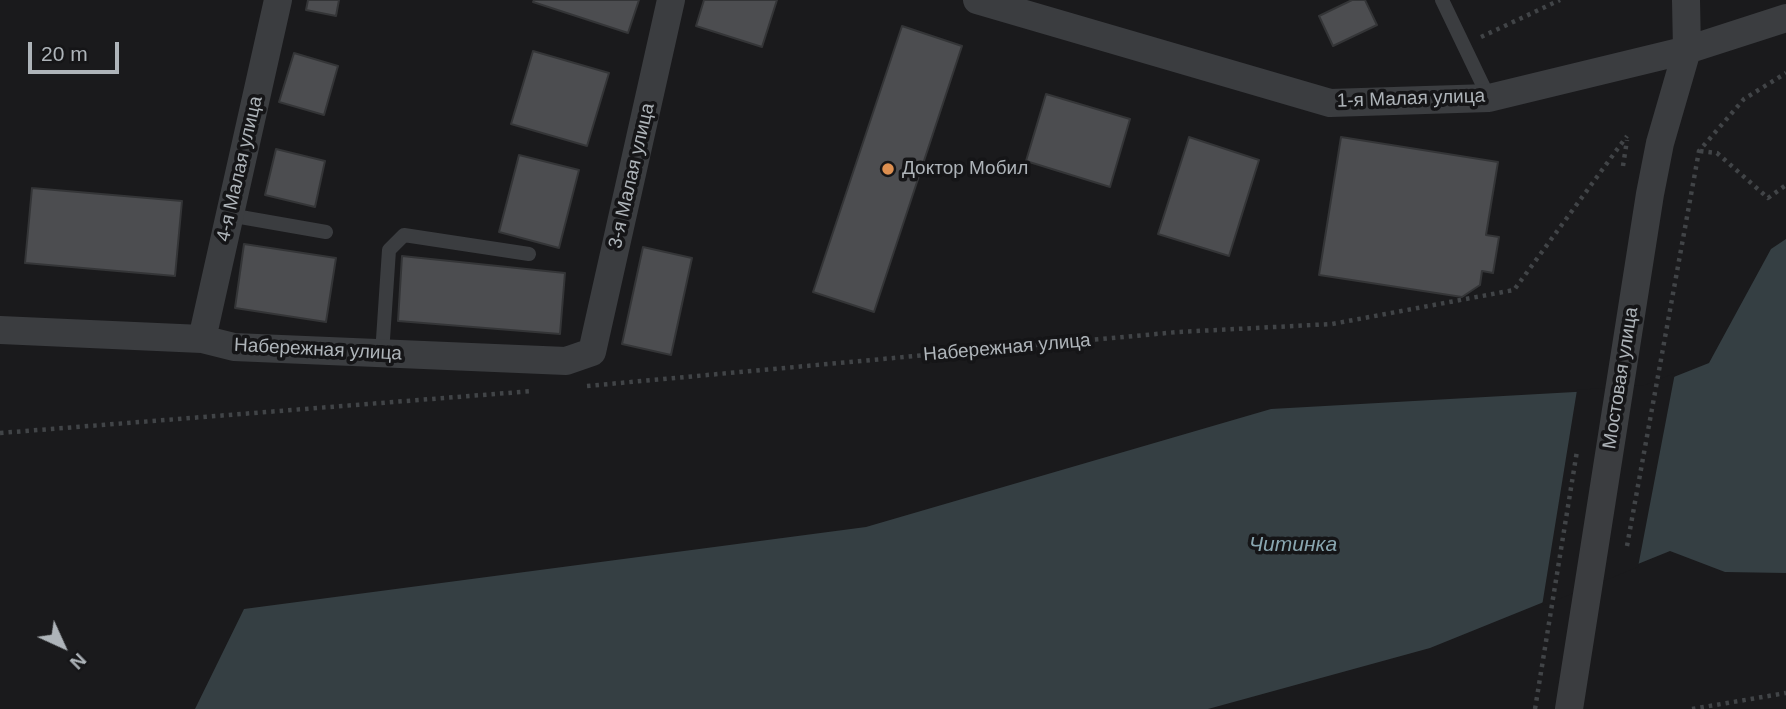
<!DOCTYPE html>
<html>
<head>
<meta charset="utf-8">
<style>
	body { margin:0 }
	#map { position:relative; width:1786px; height:709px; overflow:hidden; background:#1a1a1c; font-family:Arial,sans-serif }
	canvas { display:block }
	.north { position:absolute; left:28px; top:611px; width:70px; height:70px; -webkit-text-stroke:5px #151517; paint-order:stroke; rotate:135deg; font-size:19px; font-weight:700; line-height:28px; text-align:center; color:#aeb4b9 }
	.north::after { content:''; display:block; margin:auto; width:24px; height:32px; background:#aeb4b9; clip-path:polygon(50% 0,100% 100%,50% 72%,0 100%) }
	.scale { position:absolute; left:28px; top:42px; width:91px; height:32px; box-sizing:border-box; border:4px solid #aeb4b9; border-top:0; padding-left:9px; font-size:21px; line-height:24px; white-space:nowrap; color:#aeb4b9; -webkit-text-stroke:5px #151517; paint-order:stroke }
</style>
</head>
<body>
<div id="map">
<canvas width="1786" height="709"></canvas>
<div class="north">N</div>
<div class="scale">20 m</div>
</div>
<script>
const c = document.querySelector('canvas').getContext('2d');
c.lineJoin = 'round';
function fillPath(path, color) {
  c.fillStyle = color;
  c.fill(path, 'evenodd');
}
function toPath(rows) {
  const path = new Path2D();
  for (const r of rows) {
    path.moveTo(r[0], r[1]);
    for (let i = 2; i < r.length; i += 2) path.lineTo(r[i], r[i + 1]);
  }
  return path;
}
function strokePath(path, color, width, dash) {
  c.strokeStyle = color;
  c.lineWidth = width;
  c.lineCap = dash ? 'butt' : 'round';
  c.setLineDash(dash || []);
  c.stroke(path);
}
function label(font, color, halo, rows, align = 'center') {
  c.font = font + ' Arial,sans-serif';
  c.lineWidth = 7;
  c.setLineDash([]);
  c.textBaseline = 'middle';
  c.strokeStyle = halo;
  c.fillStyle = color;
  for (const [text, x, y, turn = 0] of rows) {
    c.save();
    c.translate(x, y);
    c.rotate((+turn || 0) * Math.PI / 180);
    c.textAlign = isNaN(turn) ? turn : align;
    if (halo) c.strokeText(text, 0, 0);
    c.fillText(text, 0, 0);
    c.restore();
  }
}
const water = toPath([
	[1786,239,1786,573,1725,572,1670,551,1430,648,1208,709,195,709,244,609,866,527,1271,409,1646,388,1709,363,1771,249]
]);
const pier = toPath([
	[1675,373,1638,567,1542,606,1577,390,1645,385]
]);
const building = toPath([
	[308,0,339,0,336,16,306,10,308,0],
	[534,0,639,0,628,33,533,2,534,0],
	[704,0,777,0,762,47,696,26,704,0],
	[1352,0,1365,0,1377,25,1333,46,1319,16,1352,0],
	[902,26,962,46,874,312,813,292,902,26],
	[533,51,609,73,587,146,511,124,533,51],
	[294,53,338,66,324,115,279,102,294,53],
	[1046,94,1130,119,1110,187,1026,161,1046,94],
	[1189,137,1259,160,1229,256,1158,234,1189,137],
	[1341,137,1498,162,1486,235,1499,237,1493,273,1482,271,1480,285,1462,297,1319,275,1341,137],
	[276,149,325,161,315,207,265,195,276,149],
	[519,155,579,170,559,248,499,232,519,155],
	[32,188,182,201,175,276,25,263,32,188],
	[244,244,336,258,326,322,235,308,244,244],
	[643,247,692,258,671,355,622,344,643,247],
	[402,256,565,273,560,334,398,321,402,256]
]);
const path = toPath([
	[1481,37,1560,0],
	[1700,151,1717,153,1768,198,1786,185],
	[1623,166,1627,140],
	[587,386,1178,332,1332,324,1514,290,1627,136],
	[0,433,533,391],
	[1627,546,1699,151,1744,99,1786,73],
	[1535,709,1577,451],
	[1692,709,1786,693]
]);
const lane = toPath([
	[1442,0,1489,98],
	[229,215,326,232],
	[382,354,389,250,404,235,529,254]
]);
const street = toPath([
	[977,0,1330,103,1489,98,1687,50,1786,18],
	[0,330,202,339,234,347,566,361,592,352,671,0],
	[202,339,278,0],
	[1569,709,1650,194,1660,143,1687,50,1686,0]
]);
const markers = [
	[888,169,7,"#dd8f50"]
];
const streetNames = [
	["1-я Малая улица",1411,99,-2],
	["4-я Малая улица",240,169,-77],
	["3-я Малая улица",632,176,-77],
	["Набережная улица",1007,348,-5],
	["Набережная улица",318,350,3],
	["Мостовая улица",1621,378,-81]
];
const poiNames = [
	["Доктор Мобил",902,169]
];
const waterNames = [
	["Читинка",1293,545]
];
fillPath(water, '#353f43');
fillPath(pier, '#1a1a1c');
fillPath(building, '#4c4d50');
strokePath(building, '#343537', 2);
strokePath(path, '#414447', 4.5, [3.5, 5]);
strokePath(lane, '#3b3d40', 14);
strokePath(street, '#3b3d40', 28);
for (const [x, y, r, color] of markers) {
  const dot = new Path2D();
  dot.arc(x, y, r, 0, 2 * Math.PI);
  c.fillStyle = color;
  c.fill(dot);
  strokePath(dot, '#151517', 2.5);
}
label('19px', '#aeb4b9', '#151517', streetNames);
label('19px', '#aeb4b9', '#151517', poiNames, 'left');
label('italic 21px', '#89a6b0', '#151517', waterNames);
</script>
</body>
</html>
